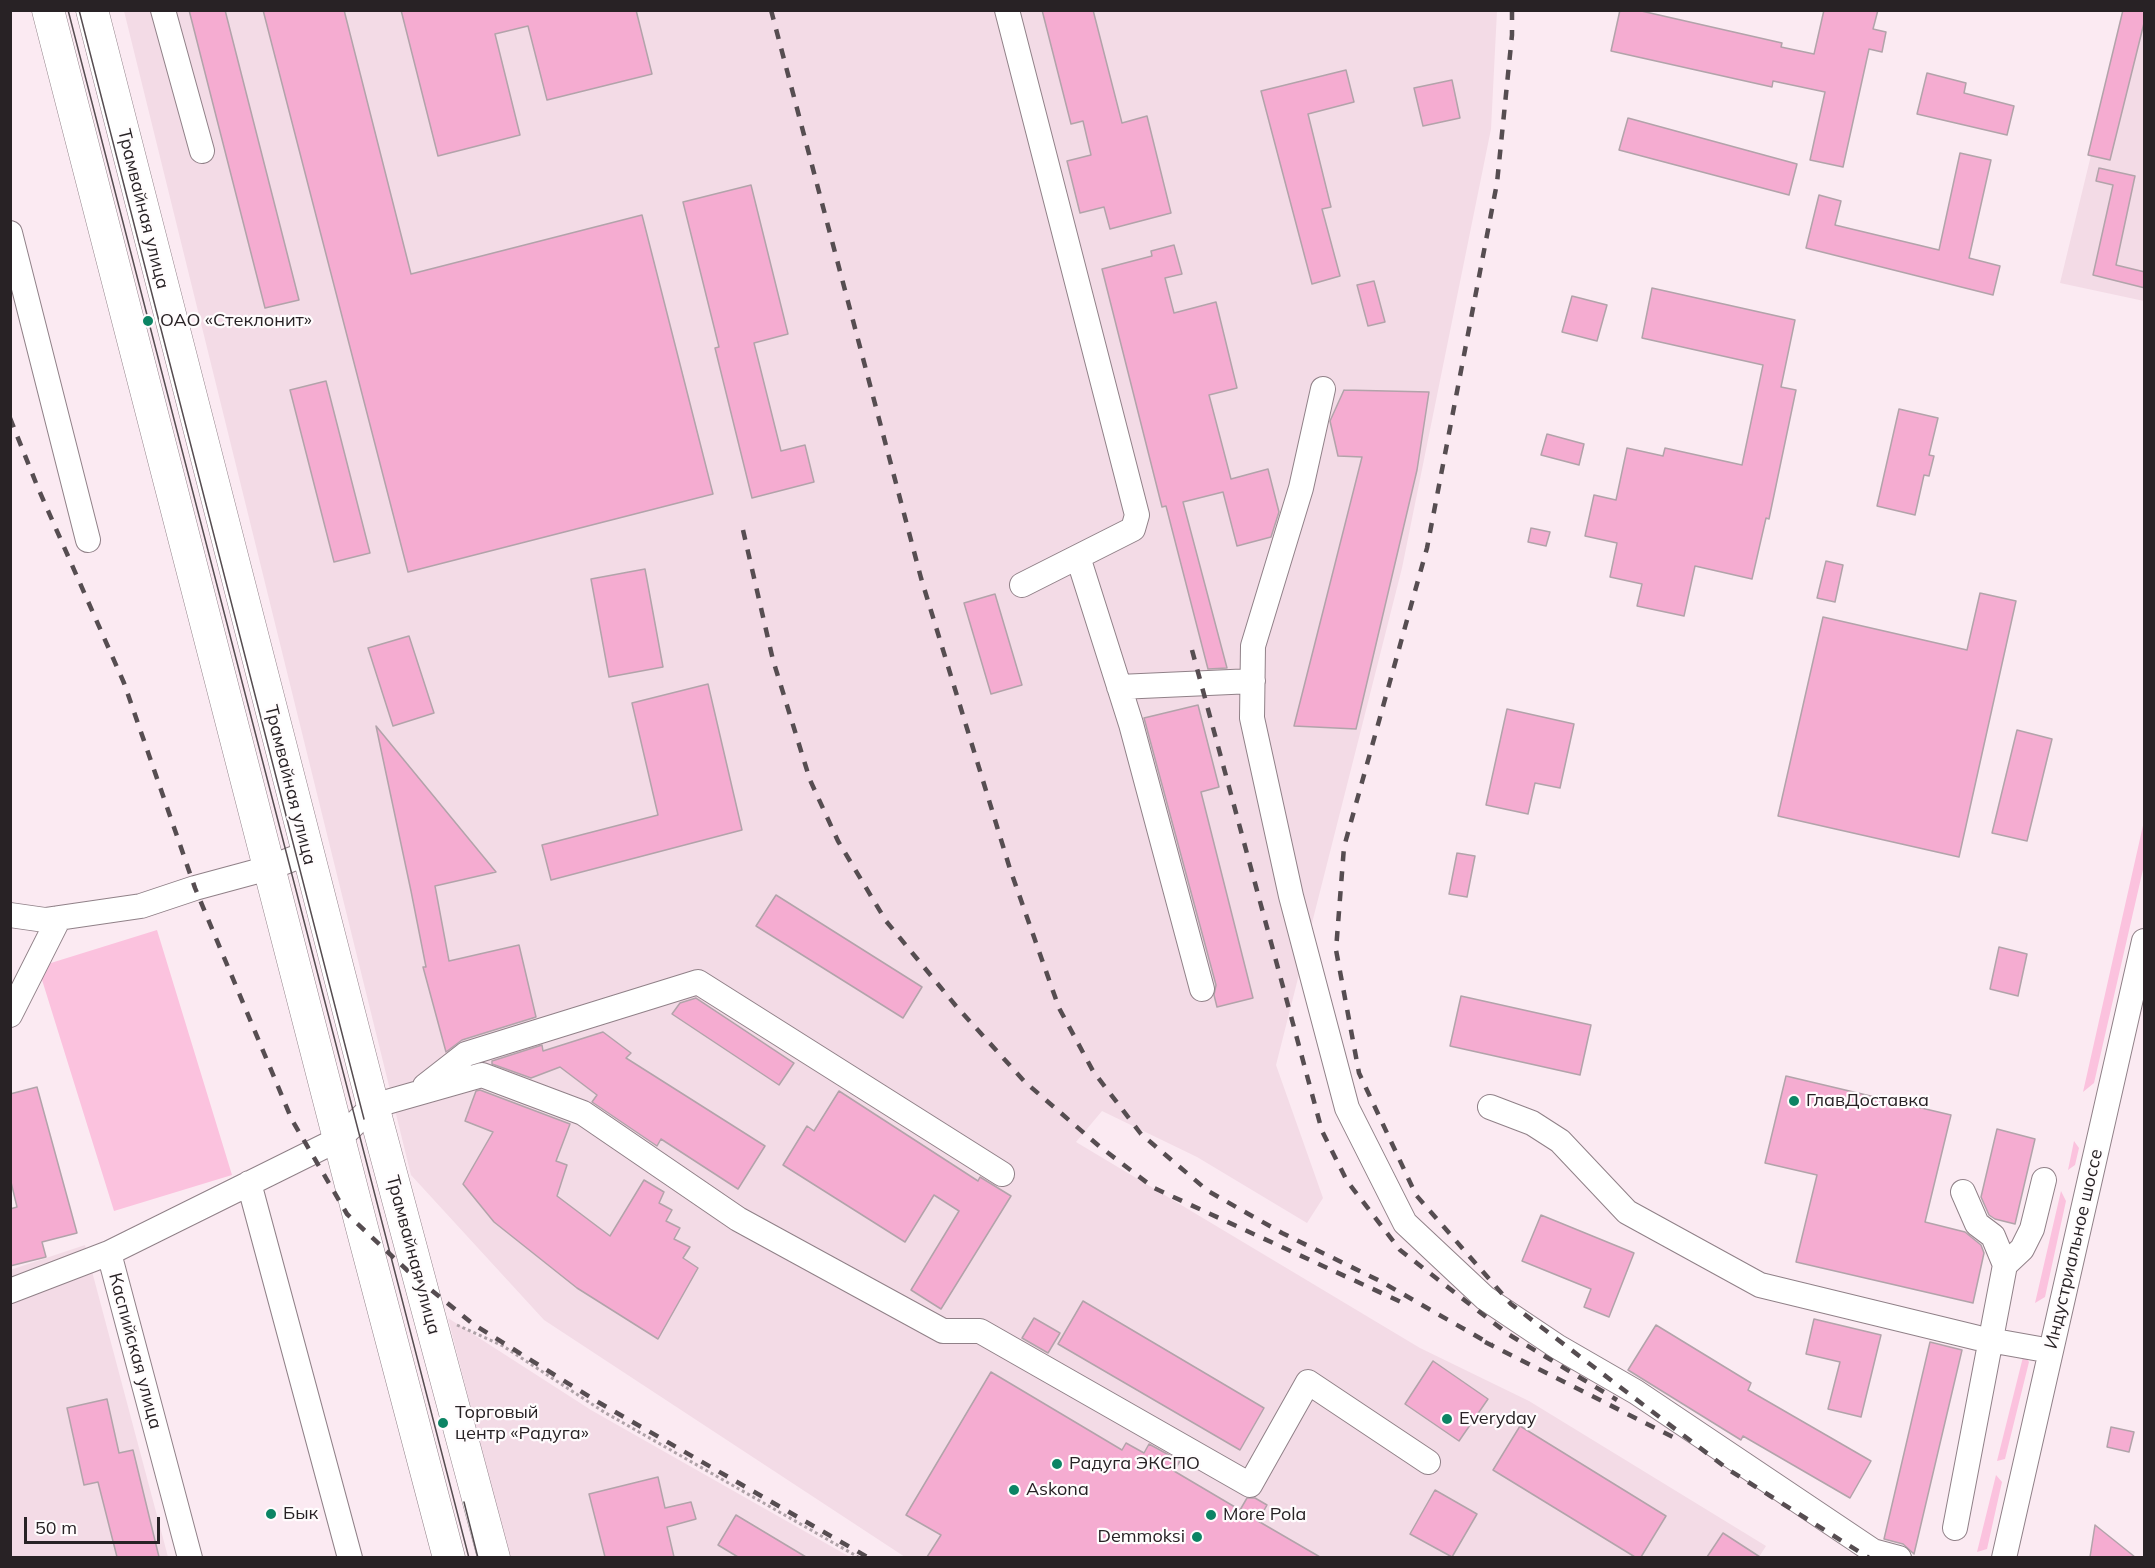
<!DOCTYPE html>
<html>
<head>
<meta charset="utf-8">
<style>
	body { margin:0 }
	#map { position:relative; width:2155px; height:1568px; overflow:hidden; background:#fbeaf2; font-family:Mulish,sans-serif }
	canvas { display:block }
	.frame { position:absolute; inset:0; border:12px solid #282225; pointer-events:none }
	.scale { position:absolute; left:24px; top:1517px; width:136px; height:27px; box-sizing:border-box; border:3px solid #282225; border-top:0; padding-left:8px; font-size:18px; line-height:21px; white-space:nowrap; color:#282225; -webkit-text-stroke:4px #fffcfd; paint-order:stroke }
</style>
</head>
<body>
<div id="map">
<canvas width="2155" height="1568"></canvas>
<div class="frame"></div>
<div class="scale">50 m</div>
</div>
<script>
const c = document.querySelector('canvas').getContext('2d');
c.lineJoin = 'round';
function fillPath(path, color) {
  c.fillStyle = color;
  c.fill(path, 'evenodd');
}
function toPath(rows) {
  const path = new Path2D();
  for (const r of rows) {
    path.moveTo(r[0], r[1]);
    for (let i = 2; i < r.length; i += 2) path.lineTo(r[i], r[i + 1]);
  }
  return path;
}
function strokePath(path, color, width, dash) {
  c.strokeStyle = color;
  c.lineWidth = width;
  c.lineCap = dash ? 'butt' : 'round';
  c.setLineDash(dash || []);
  c.stroke(path);
}
function label(font, color, halo, rows, align = 'center') {
  c.font = font + ' Mulish,sans-serif';
  c.lineWidth = 4.5;
  c.setLineDash([]);
  c.textBaseline = 'middle';
  c.strokeStyle = halo;
  c.fillStyle = color;
  for (const [text, x, y, turn = 0] of rows) {
    c.save();
    c.translate(x, y);
    c.rotate((+turn || 0) * Math.PI / 180);
    c.textAlign = isNaN(turn) ? turn : align;
    if (halo) c.strokeText(text, 0, 0);
    c.fillText(text, 0, 0);
    c.restore();
  }
}
const built = toPath([
	[124,11,1497,11,1491,129,1402,568,1276,1065,1323,1198,1307,1223,1197,1157,1102,1111,1076,1142,1420,1348,1529,1401,1766,1546,1759,1557,905,1557,544,1320,411,1175],
	[2126,11,2144,11,2144,301,2060,283],
	[85,1245,168,1557,11,1557,10,1270],
	[448,1318,591,1410,850,1557,509,1557]
]);
const green = toPath([
	[2144,821,2144,865,2094,1083,2083,1092],
	[157,930,232,1175,114,1211,38,967],
	[2074,1141,2079,1148,2075,1165,2068,1170],
	[2061,1191,2066,1201,2045,1297,2035,1303],
	[2024,1353,2029,1362,2005,1459,1997,1461],
	[1996,1475,2002,1482,1987,1549,1977,1552]
]);
const building = toPath([
	[189,10,225,10,299,300,265,308,189,10],
	[263,10,344,10,411,274,642,215,713,494,408,572,263,10],
	[401,10,636,10,652,74,547,100,528,26,495,34,520,135,438,156,401,10],
	[1042,10,1093,10,1122,123,1147,116,1171,213,1110,229,1104,207,1080,213,1067,161,1091,155,1083,121,1071,124,1042,10],
	[1620,10,1637,10,1782,43,1781,47,1814,54,1824,10,1878,10,1873,29,1886,32,1882,52,1869,49,1843,167,1810,160,1825,92,1773,81,1772,87,1611,51,1620,10],
	[2123,10,2145,10,2145,19,2110,160,2088,155,2123,10],
	[1346,70,1354,102,1308,114,1331,207,1322,209,1340,276,1312,284,1261,91,1346,70],
	[1927,73,1966,83,1964,93,2014,106,2007,135,1917,114,1927,73],
	[1452,80,1460,118,1423,126,1414,88,1452,80],
	[1628,118,1797,164,1789,195,1619,150,1628,118],
	[1960,153,1991,160,1969,258,2000,266,1993,295,1806,248,1819,195,1841,201,1835,225,1939,250,1960,153],
	[2099,168,2135,176,2116,265,2145,272,2145,288,2093,275,2113,185,2096,181,2099,168],
	[751,185,788,334,754,343,781,451,805,445,814,482,752,498,715,348,719,347,683,202,751,185],
	[1174,245,1182,274,1165,278,1174,313,1216,302,1237,388,1209,395,1231,479,1268,469,1279,512,1271,537,1237,546,1223,492,1183,502,1227,668,1208,669,1166,506,1162,507,1102,269,1152,256,1151,251,1174,245],
	[1374,281,1385,322,1368,326,1357,285,1374,281],
	[1652,288,1795,320,1781,387,1796,390,1769,519,1766,518,1752,579,1695,566,1684,616,1637,606,1642,584,1610,577,1617,543,1585,536,1594,495,1616,500,1627,448,1663,456,1665,448,1742,465,1763,365,1642,338,1652,288],
	[1572,296,1607,305,1597,341,1562,332,1572,296],
	[326,381,370,553,334,562,290,390,326,381],
	[1344,390,1429,392,1417,470,1356,729,1294,726,1362,457,1338,456,1330,421,1344,390],
	[1899,409,1938,418,1929,455,1934,456,1929,476,1924,475,1915,515,1877,506,1899,409],
	[1547,434,1584,444,1579,465,1541,455,1547,434],
	[1531,528,1550,532,1546,546,1528,542,1531,528],
	[1826,561,1843,565,1835,602,1817,598,1826,561],
	[645,569,663,667,609,677,591,579,645,569],
	[1980,593,2016,601,1959,857,1778,816,1823,617,1967,650,1980,593],
	[995,594,1022,685,991,694,964,603,995,594],
	[409,636,434,713,393,726,368,648,409,636],
	[708,684,742,830,551,880,542,845,658,815,632,703,708,684],
	[1198,705,1219,787,1201,792,1253,998,1217,1007,1214,995,1216,985,1144,718,1198,705],
	[1507,709,1574,724,1560,788,1535,783,1528,814,1486,805,1507,709],
	[376,726,496,872,435,886,449,961,519,945,536,1017,462,1040,446,1052,423,967,426,967,411,891,376,726],
	[2017,730,2052,739,2027,841,1992,833,2017,730],
	[1457,853,1475,856,1467,897,1449,894,1457,853],
	[776,895,922,987,903,1018,756,926,776,895],
	[1999,947,2027,954,2018,996,1990,989,1999,947],
	[1461,996,1591,1025,1580,1075,1450,1046,1461,996],
	[696,998,794,1063,779,1085,672,1014,680,1003,696,998],
	[603,1032,631,1053,626,1058,765,1146,738,1189,661,1139,657,1146,592,1102,597,1095,560,1067,531,1078,492,1064,492,1061,542,1045,543,1051,603,1032],
	[1786,1076,1951,1115,1925,1222,1965,1232,1981,1245,1984,1253,1973,1303,1796,1262,1817,1175,1765,1163,1786,1076],
	[37,1087,77,1233,42,1242,46,1257,10,1266,10,1209,17,1207,10,1178,10,1094,37,1087],
	[480,1090,570,1124,556,1161,567,1165,557,1196,610,1236,644,1180,664,1192,659,1203,672,1210,666,1221,680,1228,674,1239,690,1247,683,1258,698,1268,658,1339,577,1288,494,1222,463,1184,493,1132,465,1121,476,1091,480,1090],
	[839,1091,978,1181,980,1177,1011,1196,941,1309,911,1290,959,1211,934,1195,905,1242,783,1165,807,1126,814,1131,839,1091],
	[1997,1129,2035,1139,2015,1224,1995,1219,1989,1215,1981,1197,1997,1129],
	[1541,1215,1634,1253,1609,1317,1584,1307,1591,1289,1522,1261,1541,1215],
	[1083,1301,1264,1408,1240,1450,1058,1344,1083,1301],
	[1034,1318,1060,1333,1048,1353,1022,1338,1034,1318],
	[1814,1319,1881,1335,1861,1417,1828,1409,1840,1362,1806,1354,1814,1319],
	[1656,1325,1751,1383,1748,1390,1871,1461,1850,1498,1743,1436,1741,1440,1628,1370,1656,1325],
	[1930,1342,1962,1350,1914,1554,1903,1544,1884,1539,1930,1342],
	[1433,1361,1488,1399,1459,1441,1405,1404,1433,1361],
	[991,1372,1122,1450,1126,1443,1144,1453,1149,1444,1180,1461,1174,1471,1240,1510,1247,1498,1255,1498,1267,1505,1258,1521,1320,1557,927,1557,941,1535,906,1515,991,1372],
	[107,1399,119,1453,133,1450,159,1557,117,1557,98,1482,84,1485,67,1408,107,1399],
	[1520,1426,1666,1516,1641,1557,1635,1557,1493,1470,1520,1426],
	[2111,1427,2134,1432,2129,1452,2107,1447,2111,1427],
	[658,1477,665,1508,691,1502,696,1519,667,1527,674,1557,605,1557,589,1494,658,1477],
	[1435,1490,1477,1514,1452,1557,1410,1534,1435,1490],
	[736,1515,806,1557,738,1557,718,1545,736,1515],
	[2095,1525,2135,1557,2090,1557,2095,1525],
	[1723,1533,1760,1557,1707,1557,1723,1533]
]);
const path = toPath([
	[457,1325,503,1346,604,1412,860,1558]
]);
const minor = toPath([
	[163,10,202,151],
	[1007,10,1137,515,1133,529,1022,585],
	[10,233,88,540],
	[1323,389,1301,488,1253,646,1252,718,1291,896,1347,1108,1405,1223,1485,1298,1558,1347,1636,1392,1873,1551,1899,1558],
	[1078,557,1131,724,1202,989],
	[1119,687,1253,681],
	[10,915,45,920,141,906,195,888,269,868,308,853],
	[10,1015,59,918],
	[425,1086,466,1054,698,982,1002,1174],
	[1490,1107,1532,1123,1560,1141,1627,1212,1760,1285,1978,1338,2051,1351],
	[249,1183,350,1558],
	[1963,1192,1977,1224,1993,1236,2005,1265],
	[10,1291,109,1253],
	[1955,1528,2005,1265,2022,1249,2032,1229,2044,1180],
	[190,1558,109,1253,339,1139,373,1106,482,1075,583,1113,738,1219,943,1331,980,1331,1250,1485,1308,1382,1428,1462],
	[2004,1558,2144,941]
]);
const major = toPath([
	[48,10,362,1228,449,1558],
	[92,10,373,1106,494,1558]
]);
const tram = toPath([
	[68,10,469,1558],
	[79,10,364,1119],
	[464,1502,478,1558]
]);
const rail = toPath([
	[771,10,921,578,1010,869,1059,1008,1093,1071,1141,1134,1208,1191,1282,1233,1380,1281,1492,1345],
	[1512,10,1512,35,1497,183,1427,548,1344,847,1336,950,1359,1073,1416,1195,1511,1304,1729,1470,1869,1558],
	[10,418,38,488,124,683,195,888,292,1120,347,1214,408,1271,473,1324,598,1402,869,1558],
	[743,530,773,660,810,780,838,841,886,921,956,1006,1025,1082,1099,1146,1154,1188,1401,1302],
	[1192,650,1322,1131,1347,1181,1400,1250,1508,1334,1617,1400],
	[1485,1342,1681,1441]
]);
const markers = [
	[148,321,6,"#0c8464"],
	[1794,1101,6,"#0c8464"],
	[1447,1419,6,"#0c8464"],
	[443,1423,6,"#0c8464"],
	[1057,1464,6,"#0c8464"],
	[1014,1490,6,"#0c8464"],
	[271,1514,6,"#0c8464"],
	[1211,1515,6,"#0c8464"],
	[1197,1537,6,"#0c8464"]
];
const streetNames = [
	["Трамвайная улица",143,209,76],
	["Трамвайная улица",290,785,76],
	["Индустриальное шоссе",2074,1249,-77],
	["Трамвайная улица",413,1255,75],
	["Каспийская улица",135,1351,75]
];
const poiNames = [
	["ОАО «Стеклонит»",160,321],
	["ГлавДоставка",1806,1101],
	["Торговый",455,1413],
	["центр «Радуга»",455,1434],
	["Everyday",1459,1419],
	["Радуга ЭКСПО",1069,1464],
	["Askona",1026,1490],
	["Бык",283,1514],
	["More Pola",1223,1515],
	["Demmoksi",1185,1537,"right"]
];
fillPath(built, '#f3dbe6');
fillPath(green, '#fbc2de');
fillPath(building, '#f5acd1');
strokePath(building, '#b2a3aa', 1.5);
strokePath(minor, '#908188', 26);
strokePath(major, '#908188', 33);
strokePath(path, '#aea1a7', 3, [3, 3]);
strokePath(minor, '#fff', 24);
strokePath(major, '#fff', 32);
strokePath(tram, '#564d51', 1.5);
strokePath(rail, '#564d51', 4.5, [10, 10]);
for (const [x, y, r, color] of markers) {
  const dot = new Path2D();
  dot.arc(x, y, r, 0, 2 * Math.PI);
  c.fillStyle = color;
  c.fill(dot);
  strokePath(dot, '#fffcfd', 2);
}
label('18px', '#282225', '#fffcfd', streetNames);
label('18px', '#282225', '#fffcfd', poiNames, 'left');
</script>
</body>
</html>
